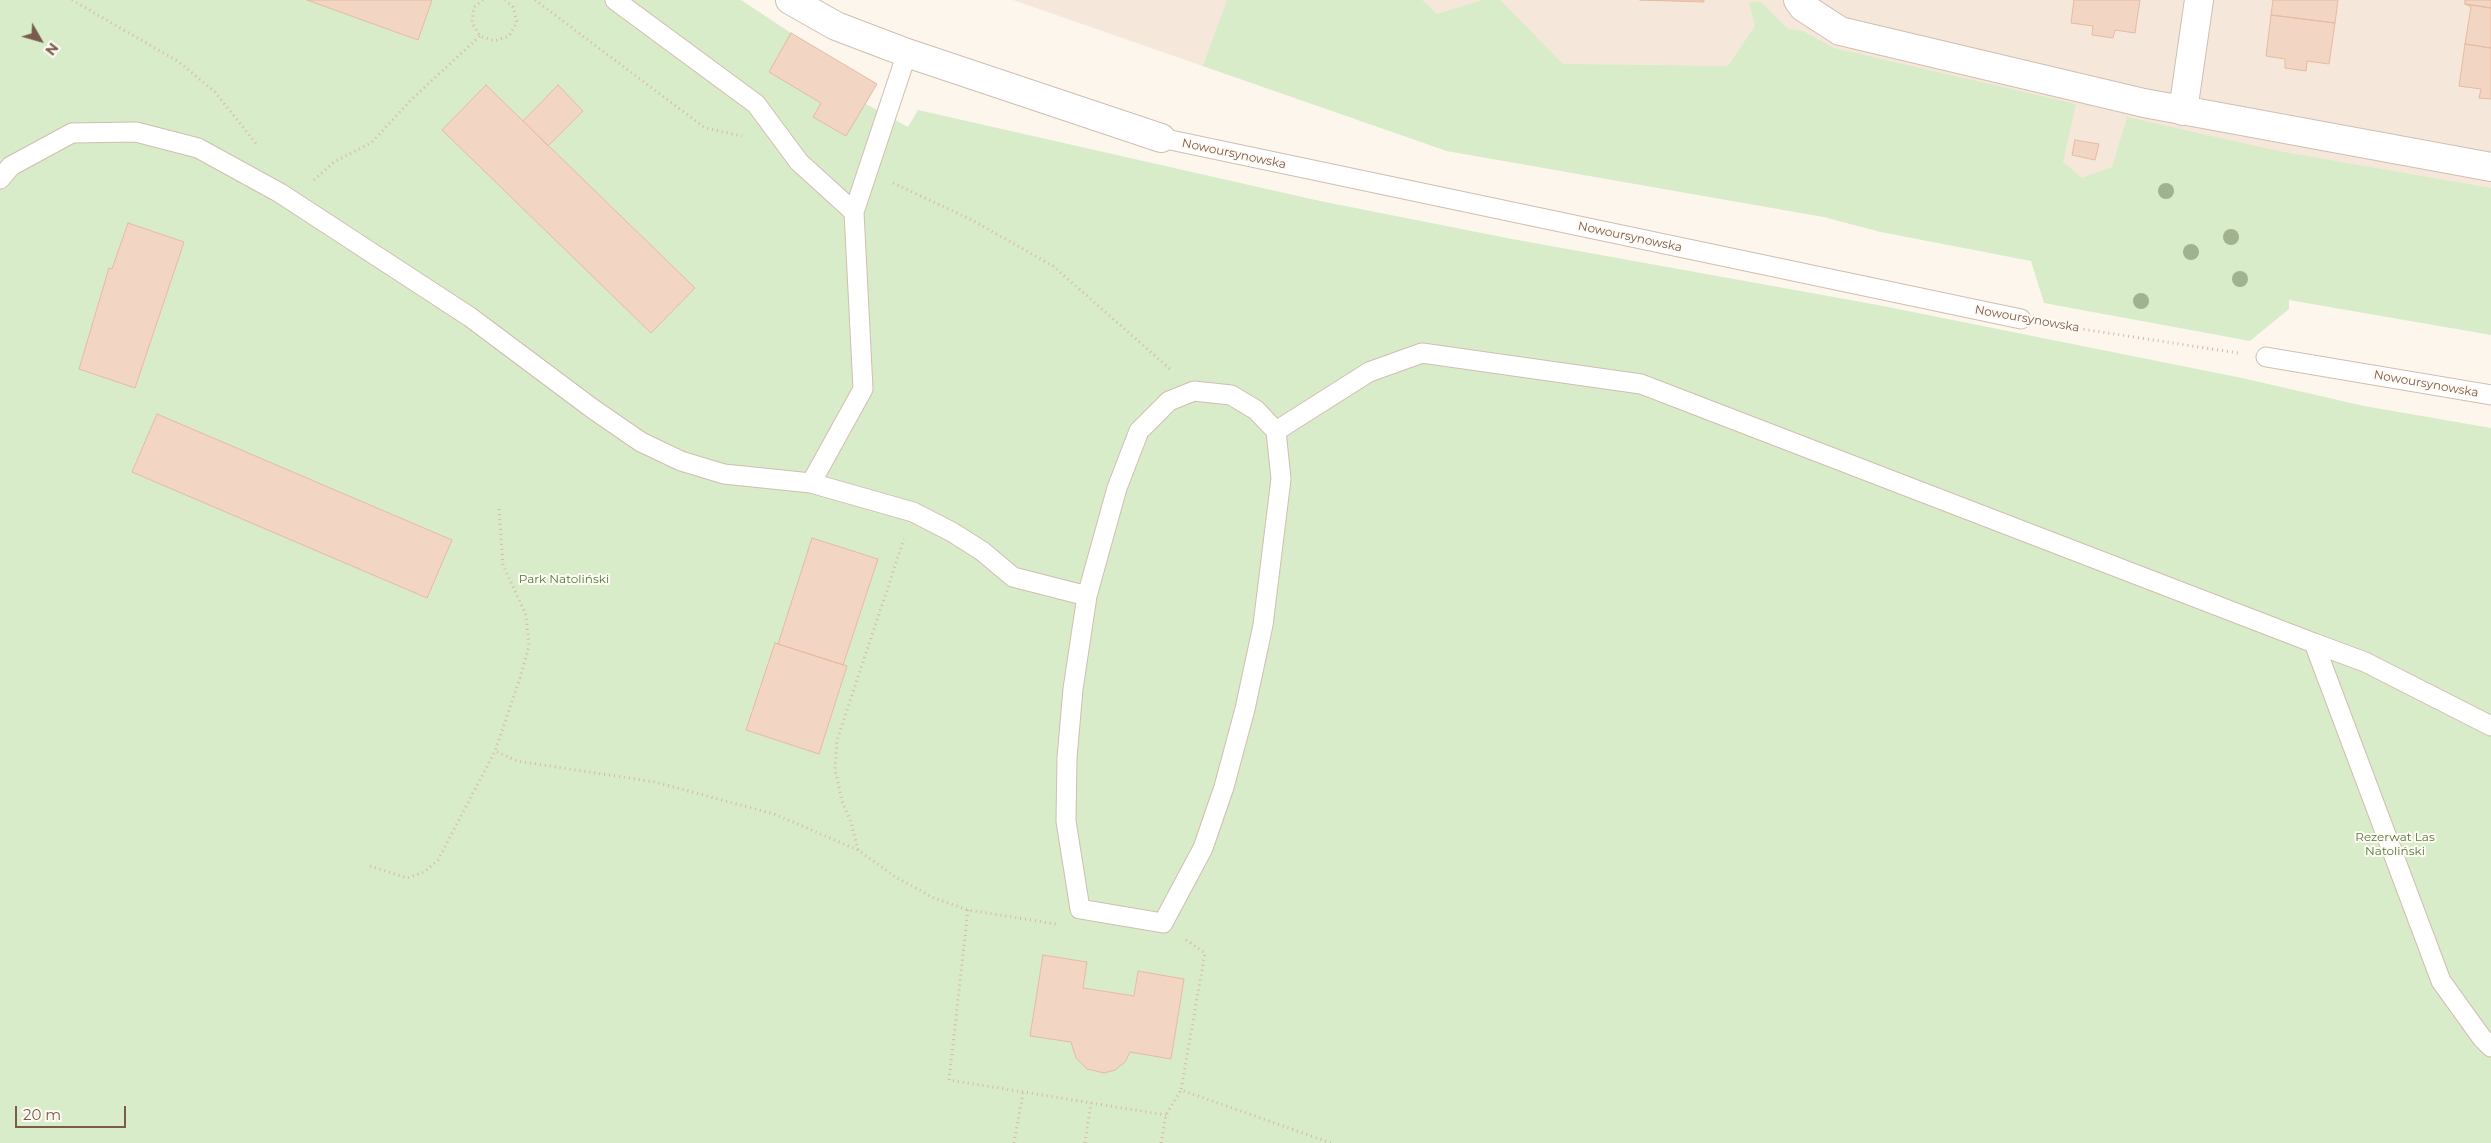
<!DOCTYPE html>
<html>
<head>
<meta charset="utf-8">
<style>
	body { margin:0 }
	#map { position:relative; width:2491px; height:1143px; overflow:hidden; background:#fdf6ec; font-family:Montserrat,sans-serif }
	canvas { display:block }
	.north { position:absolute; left:15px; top:15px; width:50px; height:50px; -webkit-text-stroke:4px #fffaf3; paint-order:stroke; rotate:128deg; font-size:14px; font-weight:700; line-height:20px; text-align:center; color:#7a5c4d }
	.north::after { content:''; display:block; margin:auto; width:18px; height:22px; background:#7a5c4d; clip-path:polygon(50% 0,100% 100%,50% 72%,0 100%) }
	.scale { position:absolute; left:15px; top:1106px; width:111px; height:22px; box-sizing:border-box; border:2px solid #7a5c4d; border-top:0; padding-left:6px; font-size:15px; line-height:18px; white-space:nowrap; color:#7a5c4d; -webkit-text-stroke:4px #fffaf3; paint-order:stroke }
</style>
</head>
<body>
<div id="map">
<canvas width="2491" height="1143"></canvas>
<div class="north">N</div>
<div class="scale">20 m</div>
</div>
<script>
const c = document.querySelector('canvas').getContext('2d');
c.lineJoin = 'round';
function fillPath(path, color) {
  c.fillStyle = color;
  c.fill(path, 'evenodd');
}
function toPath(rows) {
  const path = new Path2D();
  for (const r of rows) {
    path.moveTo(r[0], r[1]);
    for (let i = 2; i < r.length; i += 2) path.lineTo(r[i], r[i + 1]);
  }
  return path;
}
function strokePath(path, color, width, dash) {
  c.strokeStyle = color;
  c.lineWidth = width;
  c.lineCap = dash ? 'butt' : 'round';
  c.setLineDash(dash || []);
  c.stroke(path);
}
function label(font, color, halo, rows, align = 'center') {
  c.font = font + ' Montserrat,sans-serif';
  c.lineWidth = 4;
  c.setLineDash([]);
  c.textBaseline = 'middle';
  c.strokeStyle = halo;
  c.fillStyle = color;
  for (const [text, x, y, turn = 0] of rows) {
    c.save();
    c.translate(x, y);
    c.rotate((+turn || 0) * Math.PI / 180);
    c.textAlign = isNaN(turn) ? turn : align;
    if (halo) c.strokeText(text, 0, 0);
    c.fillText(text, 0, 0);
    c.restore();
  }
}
const residential = toPath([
	[1013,0,2491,0,2491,335,2082,178,1881,232,1824,217,1447,151]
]);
const green = toPath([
	[0,0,741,0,791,33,877,84,866,104,908,127,918,110,1320,201,1512,239,1878,305,2242,378,2364,406,2491,428,2491,1143,0,1143],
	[1227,0,1422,0,1437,14,1483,0,1500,0,1563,64,1728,66,1755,26,1749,2,1761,2,1788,29,1803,31,1834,48,2076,104,2063,162,2082,178,2112,167,2127,117,2278,151,2491,188,2491,335,2289,300,2289,309,2250,341,2044,303,2031,261,1881,232,1824,217,1447,151,1203,66]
]);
const building = toPath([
	[307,0,432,0,418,40,307,0],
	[1640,0,1704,0,1704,2,1640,0],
	[2074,0,2140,0,2135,33,2115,30,2113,38,2092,35,2093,26,2071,23,2074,0],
	[2273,0,2338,0,2335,23,2271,15,2273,0],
	[2465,0,2491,0,2491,8,2465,4,2465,0],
	[2465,4,2491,8,2491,48,2465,44,2471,7,2465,4],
	[2271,15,2335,23,2329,64,2307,61,2306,71,2285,68,2285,59,2266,56,2271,15],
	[791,33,877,84,846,136,813,117,821,103,769,72,791,33],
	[2465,44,2491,48,2491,99,2479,98,2481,89,2459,86,2465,44],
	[486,85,695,288,651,333,442,130,486,85],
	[558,85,583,111,548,146,523,121,558,85],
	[2075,140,2099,144,2095,160,2072,155,2075,140],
	[128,223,184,242,135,388,79,369,109,268,112,269,128,223],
	[157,414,452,540,427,598,132,472,157,414],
	[812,538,878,559,843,665,778,644,812,538],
	[775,643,847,666,819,754,746,730,775,643],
	[1043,955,1087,962,1083,988,1134,996,1138,971,1184,979,1171,1059,1130,1052,1125,1062,1115,1070,1104,1073,1087,1069,1076,1058,1071,1042,1030,1036,1043,955]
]);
const path = toPath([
	[72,0,179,62,215,92,258,146],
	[483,0,474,7,472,23,480,36,495,41,509,36,517,22,513,7,505,0],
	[535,0,705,128,742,136],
	[314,180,334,162,371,143,412,99,480,36],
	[893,183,972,220,1053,266,1170,369],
	[2049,324,2238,353],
	[499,509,503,565,526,615,529,646,520,678,495,751,517,761,655,782,774,814,858,850,897,878,934,898,968,910,1056,924],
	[858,850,851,822,842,801,835,769,837,740,904,539],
	[370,866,407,878,424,872,438,860,495,751],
	[968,910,949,1080,1166,1115],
	[1186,940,1205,953,1181,1090,1331,1143],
	[1014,1143,1023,1093],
	[1085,1143,1091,1103],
	[1161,1143,1166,1115,1181,1090]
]);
const lane = toPath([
	[615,0,756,104,799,162,854,212,863,389,811,483],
	[1161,138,2021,319],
	[0,179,11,166,72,133,136,132,198,148,280,193,470,317,593,409,641,442,681,461,724,474,811,483,913,512,952,532,982,551,1013,577,1087,596],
	[854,212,907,53],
	[2266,357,2491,395],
	[1194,391,1231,395,1256,410,1276,431,1281,479,1263,625,1245,709,1224,787,1203,848,1163,923,1080,909,1066,821,1067,758,1073,689,1087,596,1117,488,1139,431,1169,401,1194,391],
	[1276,431,1369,372,1422,353,1641,384,2314,643,2441,981,2482,1038,2491,1047],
	[2314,643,2365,662,2491,726]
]);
const street = toPath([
	[790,0,836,26,907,53,1161,138],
	[1798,0,1803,7,1840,31,2144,103,2491,167],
	[2183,111,2199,0]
]);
const trees = [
	[2166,191],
	[2231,237],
	[2191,252],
	[2240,279],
	[2141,301]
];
const streetNames = [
	["Nowoursynowska",1234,154,12],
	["Nowoursynowska",1630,237,12],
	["Nowoursynowska",2027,319,10],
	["Nowoursynowska",2426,384,10]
];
const parkNames = [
	["Park Natoliński",564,579],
	["Rezerwat Las",2395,837],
	["Natoliński",2395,851]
];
fillPath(residential, '#f5e8da');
fillPath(green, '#d8ecc9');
fillPath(building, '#f3d5c3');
strokePath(building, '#e6bba3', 1);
strokePath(lane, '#d1beb0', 21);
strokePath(street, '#d1beb0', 30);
strokePath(path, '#d9b8a5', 3, [1, 4]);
strokePath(lane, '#fff', 19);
strokePath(street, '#fff', 28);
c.fillStyle = '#a0b28e';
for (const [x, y] of trees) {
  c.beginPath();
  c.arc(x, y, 8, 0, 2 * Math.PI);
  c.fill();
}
label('12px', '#7a5c4d', '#fffaf3', streetNames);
label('12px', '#537a41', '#fffaf3', parkNames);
</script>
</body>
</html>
